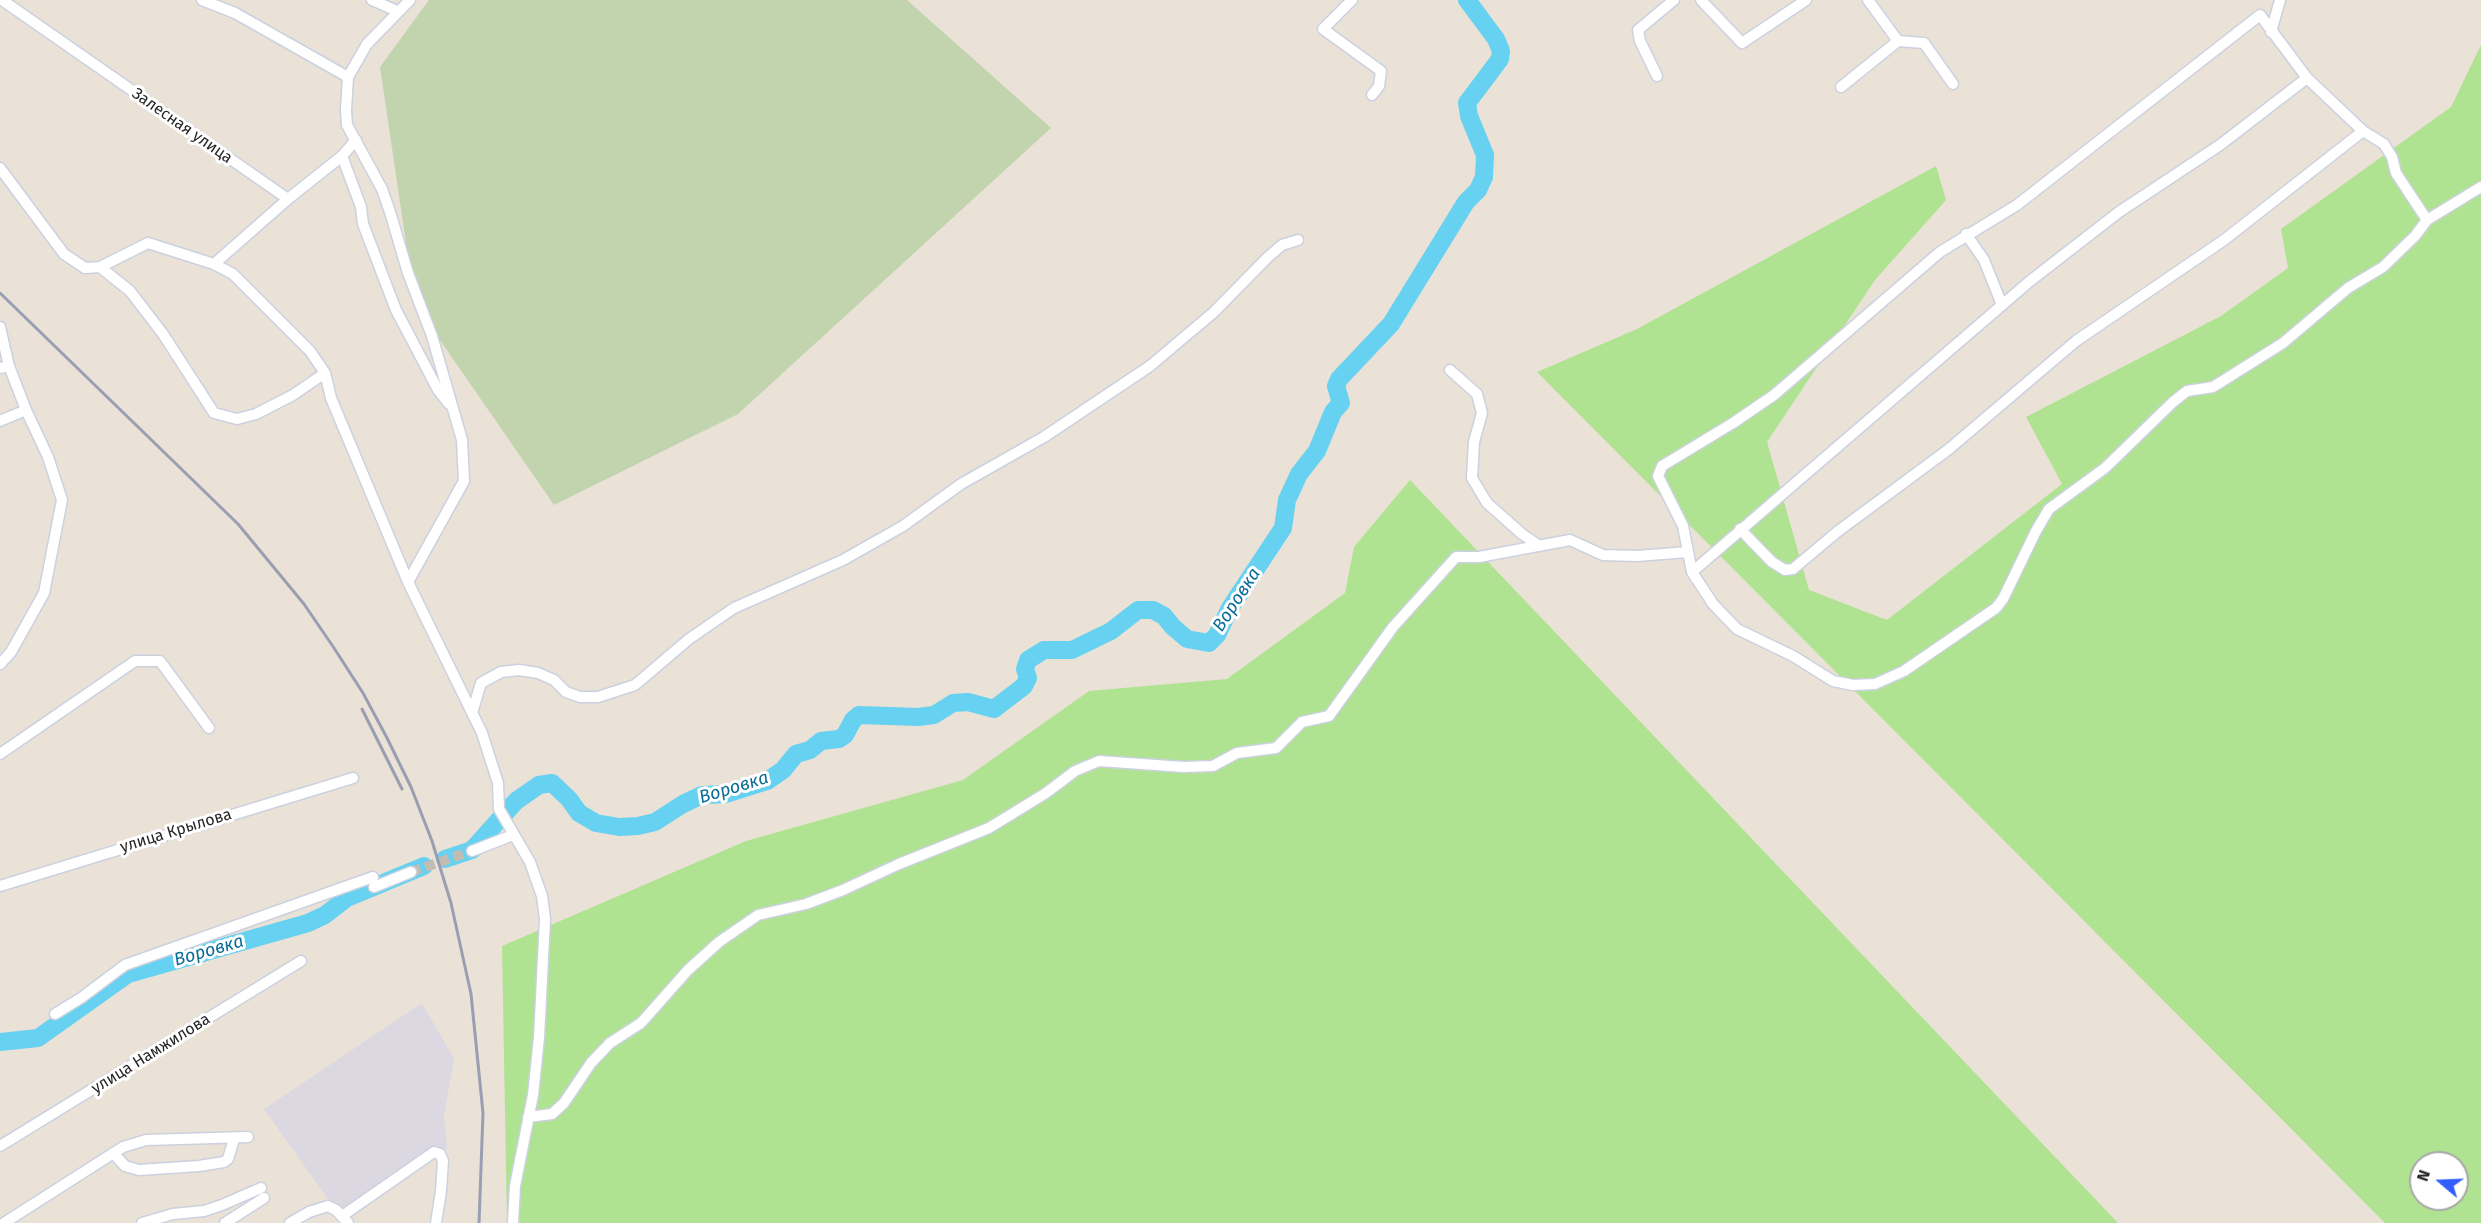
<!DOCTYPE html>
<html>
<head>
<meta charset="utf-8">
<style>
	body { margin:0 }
	#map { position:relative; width:2481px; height:1223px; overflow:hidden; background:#eae1d7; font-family:"Fira Sans",sans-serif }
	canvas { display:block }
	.north { position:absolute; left:2409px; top:1151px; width:60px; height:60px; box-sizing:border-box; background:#fff; border:2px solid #a8a8a8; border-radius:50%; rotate:289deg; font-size:16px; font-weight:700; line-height:24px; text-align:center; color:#262626 }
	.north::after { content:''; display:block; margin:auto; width:21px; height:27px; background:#315efd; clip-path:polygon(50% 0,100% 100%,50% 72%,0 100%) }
</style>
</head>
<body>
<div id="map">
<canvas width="2481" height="1223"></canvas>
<div class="north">N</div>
</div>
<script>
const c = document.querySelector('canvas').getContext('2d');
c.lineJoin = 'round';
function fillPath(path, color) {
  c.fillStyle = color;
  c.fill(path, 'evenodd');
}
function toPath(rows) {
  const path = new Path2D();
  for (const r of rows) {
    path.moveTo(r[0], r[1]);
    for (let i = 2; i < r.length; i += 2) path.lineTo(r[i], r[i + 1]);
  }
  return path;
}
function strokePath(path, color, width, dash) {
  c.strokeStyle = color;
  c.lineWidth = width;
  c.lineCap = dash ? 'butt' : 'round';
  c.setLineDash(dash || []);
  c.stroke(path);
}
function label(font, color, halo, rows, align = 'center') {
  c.font = font + ' "Fira Sans",sans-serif';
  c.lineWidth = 6;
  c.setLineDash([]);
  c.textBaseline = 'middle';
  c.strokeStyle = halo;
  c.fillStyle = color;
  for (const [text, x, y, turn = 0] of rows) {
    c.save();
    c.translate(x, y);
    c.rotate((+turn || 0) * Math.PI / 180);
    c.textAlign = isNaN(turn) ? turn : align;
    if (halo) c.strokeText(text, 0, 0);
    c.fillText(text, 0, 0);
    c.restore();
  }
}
const industrial = toPath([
	[422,1003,454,1059,444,1116,447,1147,340,1216,264,1109]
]);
const green = toPath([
	[2481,45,2481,1223,2385,1223,1537,372,1637,329,1936,166,1946,200,1875,280,1767,442,1809,590,1887,620,2062,484,2026,417,2221,316,2288,268,2281,229,2451,107],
	[2421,1163,2457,1163,2457,1199,2421,1199],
	[1410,480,2118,1223,507,1223,502,946,746,841,963,780,1089,691,1227,679,1345,593,1354,547]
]);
const cemetery = toPath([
	[429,0,907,0,1051,128,738,414,554,505,415,304,380,67]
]);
const river = toPath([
	[445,859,472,850,516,801,539,785,552,783,569,799,579,813,596,823,619,827,638,826,655,822,683,804,702,795,726,794,767,781,783,770,796,754,810,750,821,741,839,739,845,735,853,720,859,715,918,717,934,715,953,703,968,702,994,709,1024,686,1028,678,1025,669,1028,660,1044,650,1072,650,1111,631,1138,610,1153,610,1164,616,1173,627,1187,639,1209,643,1217,635,1230,608,1283,528,1287,500,1299,474,1317,451,1333,412,1341,403,1336,386,1339,379,1391,324,1466,202,1478,190,1484,177,1485,155,1469,116,1467,103,1500,59,1501,51,1496,39,1467,0],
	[0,1042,38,1038,128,974,308,923,325,915,347,898,424,866]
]);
const minorTunnel = toPath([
	[411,872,472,851]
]);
const minor = toPath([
	[2,0,288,199,342,156,356,140],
	[202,0,235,13,348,77],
	[372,0,397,11],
	[1352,0,1323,29,1381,71,1379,86,1372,95],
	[1701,0,1742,43,1806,0],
	[2271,32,2280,0],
	[1898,41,1924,43,1953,84],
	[1657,76,1640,41,1638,30,1674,0],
	[1841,87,1898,41,1868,0],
	[342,156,361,207,363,224,396,310,438,390,449,404],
	[0,168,64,254,85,268,100,267,148,243,214,264,233,274,310,351,325,373,331,398,408,582,482,733,498,783,499,809,530,862,542,896,545,919,539,1038,533,1095,515,1186,513,1223],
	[2427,220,2396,173,2392,157,2384,144,2363,131,2307,78,2260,15,2017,205,1940,252,1774,395,1733,423,1662,466,1658,476,1683,526,1692,572,1713,604,1737,629,1793,656,1833,681,1853,685,1875,684,1904,671,1996,608,2003,599,2036,531,2049,509,2105,468,2173,402,2187,391,2213,387,2283,343,2348,288,2383,267,2415,236,2427,220,2481,187],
	[1966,234,1984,260,2002,305],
	[214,264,288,199],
	[100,267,130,291,163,334,214,413,237,419,256,414,293,395,325,373],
	[0,327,9,366],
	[0,368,9,366,26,410,0,421],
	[1450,370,1477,394,1482,413,1474,442,1472,478,1487,503,1522,534,1538,545],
	[1740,529,1772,562,1785,570,1793,569,1837,532,1949,449,2076,341,2224,240,2363,131],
	[1692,572,2030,281,2119,212,2220,145,2307,78],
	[408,582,464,481,462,440,432,336,408,273,390,212,382,189,347,125,346,110,348,77,367,44,410,0],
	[0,664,11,652,44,593,62,500,48,457,26,410],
	[472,713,481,683,501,672,519,670,538,673,554,680,566,692,580,697,598,697,635,685,689,639,734,608,843,560,903,526,961,484,1044,437,1150,366,1214,312,1268,257,1282,245,1298,240],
	[0,754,135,661,160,661,209,728],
	[472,851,513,835],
	[0,886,353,778],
	[374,887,411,872],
	[55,1014,81,998,125,965,373,877],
	[528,1117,552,1114,564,1103,591,1063,610,1043,641,1023,688,970,719,942,758,915,806,904,843,890,899,864,989,828,1046,793,1075,771,1099,761,1184,767,1213,766,1237,753,1276,748,1302,722,1329,716,1393,627,1456,557,1479,557,1570,540,1603,555,1637,556,1688,552],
	[0,1146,301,961],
	[113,1153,125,1166,139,1170,199,1166,224,1162,228,1159,234,1139],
	[342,1216,434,1152,440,1154,443,1161,441,1191,436,1223],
	[4,1223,123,1147,146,1140,248,1137],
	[142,1223,173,1214,204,1211,222,1205,261,1188],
	[225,1223,264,1198],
	[290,1223,309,1212,328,1206,336,1210,348,1223]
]);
const rail = toPath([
	[0,293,238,524,304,604,334,648,363,693,387,738,411,787,432,841,451,903,471,994,483,1113,479,1223],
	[362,709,402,789]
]);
const streetNames = [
	["Залесная улица",182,126,35],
	["улица Крылова",176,831,-17],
	["улица Намжилова",151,1054,-32]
];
const waterNames = [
	["Воровка",1237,600,-57],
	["Воровка",734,788,-17],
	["Воровка",209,951,-16]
];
fillPath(industrial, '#dbd8e2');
fillPath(green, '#b0e391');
fillPath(cemetery, '#c2d4ae');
strokePath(river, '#66d1f0', 18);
strokePath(minorTunnel, '#c3bcb4', 10, [10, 5]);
strokePath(minor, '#ccd1e0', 13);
strokePath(minor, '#fff', 10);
strokePath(rail, '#9a9eb2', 3);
label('16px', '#262626', '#fff', streetNames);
label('italic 18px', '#0a6c97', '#fff', waterNames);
</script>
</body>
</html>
